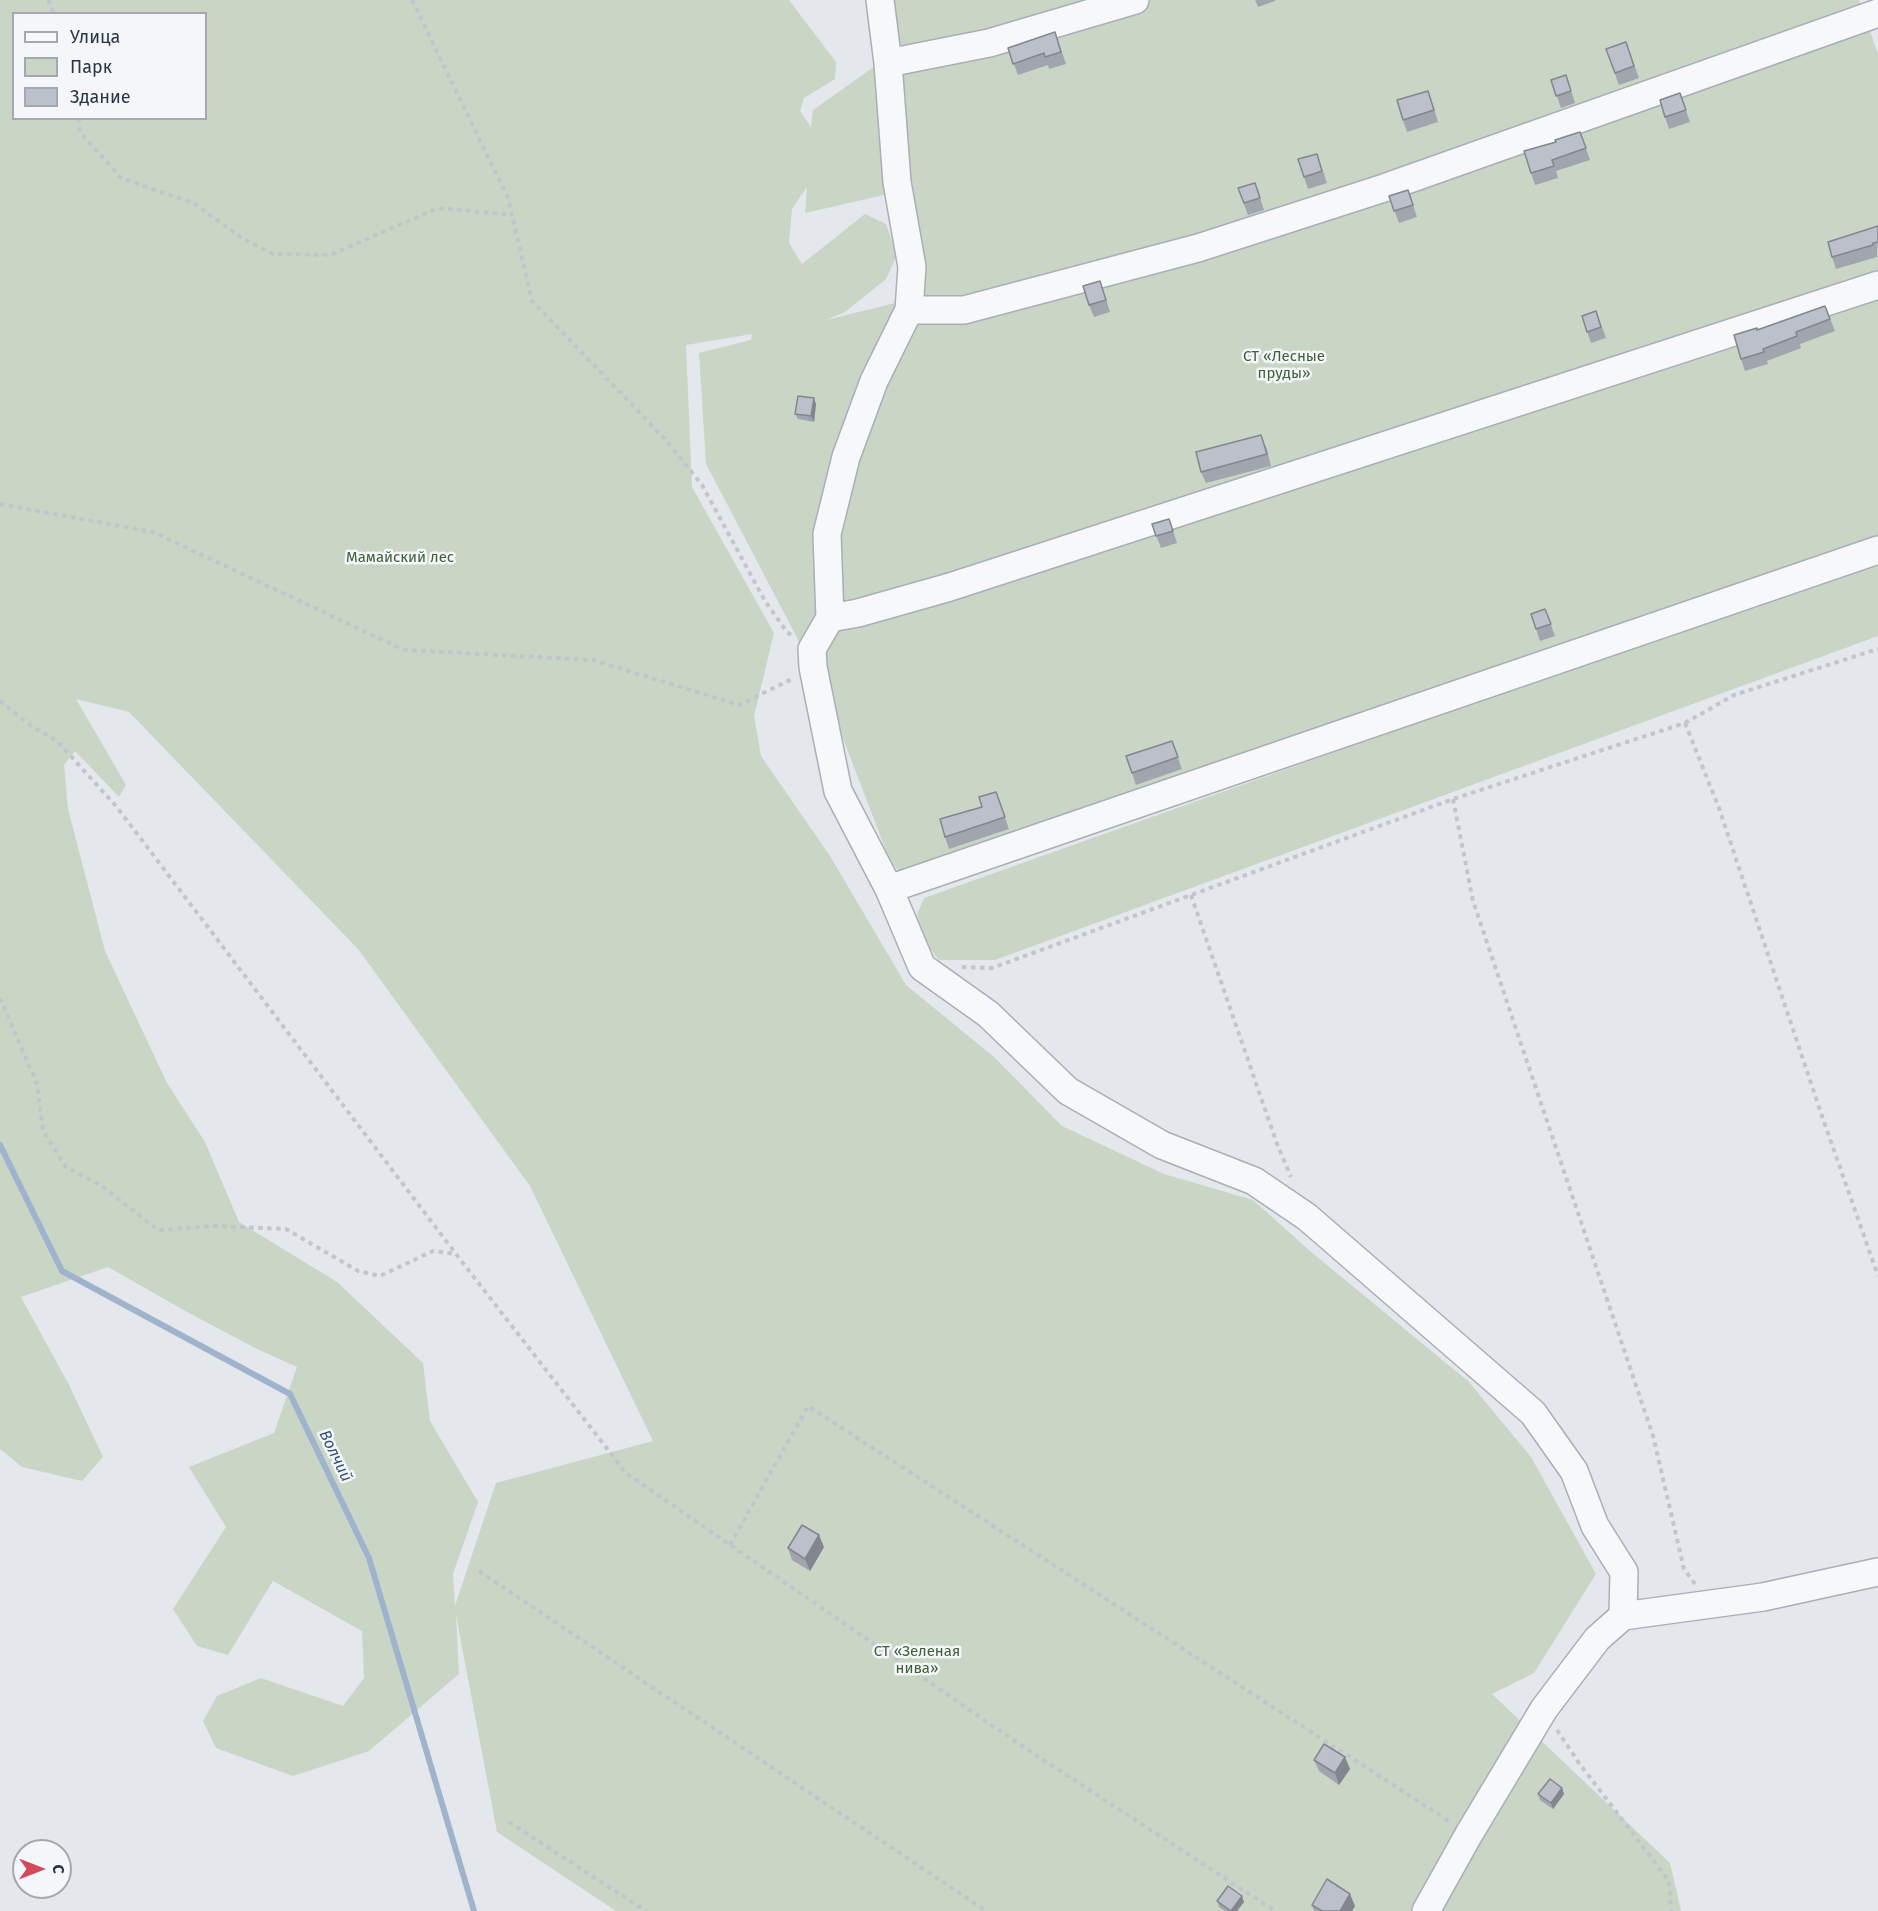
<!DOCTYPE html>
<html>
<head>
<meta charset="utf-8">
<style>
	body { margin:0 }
	#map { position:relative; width:1878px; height:1911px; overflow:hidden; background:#e4e7ec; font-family:"Fira Sans",sans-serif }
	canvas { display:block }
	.legend { position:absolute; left:12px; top:12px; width:195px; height:108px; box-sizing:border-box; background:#f4f6f9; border:2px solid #a4a8b1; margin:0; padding:8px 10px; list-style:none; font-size:18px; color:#2b3445 }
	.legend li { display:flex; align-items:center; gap:12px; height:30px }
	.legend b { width:30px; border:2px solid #a4a8b1 }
	.north { position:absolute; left:12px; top:1839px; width:60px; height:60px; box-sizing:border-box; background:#f4f6f9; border:2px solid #a4a8b1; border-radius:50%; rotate:90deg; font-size:16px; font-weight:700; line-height:24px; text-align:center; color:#2b3445 }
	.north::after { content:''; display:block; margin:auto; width:21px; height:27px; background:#d1495b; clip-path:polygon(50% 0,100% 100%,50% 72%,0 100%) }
</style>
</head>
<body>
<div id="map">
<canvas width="1878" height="1911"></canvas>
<ul class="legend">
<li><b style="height:8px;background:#f7f8fa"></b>Улица</li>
<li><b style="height:16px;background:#c9d6c5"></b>Парк</li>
<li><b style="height:16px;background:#bbc0ca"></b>Здание</li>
</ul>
<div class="north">С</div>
</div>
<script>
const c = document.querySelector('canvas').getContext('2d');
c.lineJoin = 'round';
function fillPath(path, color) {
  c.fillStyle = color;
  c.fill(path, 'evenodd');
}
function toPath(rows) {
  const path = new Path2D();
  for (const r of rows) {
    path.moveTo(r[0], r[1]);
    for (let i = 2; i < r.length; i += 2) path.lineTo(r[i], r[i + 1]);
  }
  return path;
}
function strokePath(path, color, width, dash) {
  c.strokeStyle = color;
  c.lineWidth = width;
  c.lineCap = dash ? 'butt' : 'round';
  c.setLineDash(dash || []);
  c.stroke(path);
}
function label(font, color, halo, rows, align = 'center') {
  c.font = font + ' "Fira Sans",sans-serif';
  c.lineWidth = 5;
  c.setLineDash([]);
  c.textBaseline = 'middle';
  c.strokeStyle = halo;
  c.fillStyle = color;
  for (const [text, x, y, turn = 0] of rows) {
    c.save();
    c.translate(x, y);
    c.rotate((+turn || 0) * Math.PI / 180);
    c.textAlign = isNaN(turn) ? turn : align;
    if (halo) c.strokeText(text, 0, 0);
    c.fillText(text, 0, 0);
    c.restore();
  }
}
const green = toPath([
	[0,0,789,0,836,62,835,79,804,98,800,111,811,127,813,110,895,52,883,0,1859,0,1878,54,1878,542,913,888,890,861,824,689,706,464,699,353,751,340,752,334,686,345,692,487,774,633,754,716,761,756,830,856,906,985,994,1057,1062,1126,1164,1174,1253,1200,1310,1251,1469,1382,1531,1457,1596,1574,1534,1673,1492,1694,1670,1863,1681,1911,616,1911,497,1832,456,1615,459,1674,369,1751,293,1776,216,1748,203,1721,217,1696,261,1678,343,1706,364,1678,362,1631,273,1581,228,1655,197,1646,173,1609,226,1527,189,1467,274,1433,297,1367,257,1349,189,1313,108,1267,21,1297,69,1385,103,1457,82,1481,22,1467,0,1449],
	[14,14,206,14,206,118,14,118],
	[807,187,805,213,884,195,924,296,826,320,845,312,886,279,897,255,886,224,865,214,802,264,789,243,792,209],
	[76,699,129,712,358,949,530,1186,653,1441,496,1483,455,1606,453,1574,478,1502,430,1421,423,1363,337,1282,239,1222,205,1142,167,1083,105,951,68,809,64,765,75,751,119,797,126,785],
	[1878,559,1878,636,995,960,939,960,926,943,917,915,924,898]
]);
const stream = toPath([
	[0,1145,62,1271,290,1394,369,1558,474,1911]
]);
const path = toPath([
	[48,0,54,14],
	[412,0,508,198,532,301,665,439,702,485,765,601,787,632,794,637],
	[78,118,80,132,121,178,193,203,245,240,273,254,330,255,438,208,512,215],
	[0,504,153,532,404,650,593,660,739,705,792,679],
	[0,701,27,723,58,742,116,806,456,1254,626,1473,1019,1744,1275,1911],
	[1685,723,1719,808,1822,1116,1878,1276],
	[1453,799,1473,901,1653,1436,1684,1569,1695,1584],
	[1191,895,1277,1144,1291,1177],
	[962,967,992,968,1453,799,1685,723,1734,695,1878,649],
	[0,998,37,1084,43,1131,66,1167,102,1186,158,1230,214,1226,286,1229,358,1271,380,1276,433,1251,456,1254],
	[730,1545,808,1406,1452,1823],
	[479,1571,986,1911],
	[1557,1730,1579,1763,1669,1881,1671,1911],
	[509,1822,646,1911]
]);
const minor = toPath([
	[880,0,888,63,897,182,912,267,909,310,874,381,846,457,827,534,830,618,812,649,813,667,838,791,889,889,922,967,988,1014,1068,1091,1162,1145,1254,1181,1307,1217,1533,1413,1574,1471,1595,1526,1624,1572,1623,1616,1597,1639,1544,1709,1469,1834,1426,1911],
	[888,63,989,43,1135,0],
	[909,310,964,310,1198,248,1384,188,1878,13],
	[830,618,858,613,950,587,1878,285],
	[889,889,1878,550],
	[1623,1616,1763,1597,1878,1572]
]);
const wall = toPath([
	[1255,0,1275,0,1275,1,1258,7],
	[1055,32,1066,64,1049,69,1048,65,1018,75,1008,48],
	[1626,42,1639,78,1619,85,1606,49],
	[1566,75,1575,103,1561,108,1551,80],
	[1680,93,1690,122,1669,129,1665,117],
	[1432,102,1438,122,1407,132,1403,120],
	[1580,132,1590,160,1556,171,1558,178,1535,185,1531,173,1556,142],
	[1317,154,1327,183,1308,189,1298,159],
	[1255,183,1264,210,1248,215,1238,188],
	[1408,190,1417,217,1399,223,1389,196],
	[1878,226,1877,257,1836,269,1832,257],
	[1104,293,1110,312,1094,317,1089,305],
	[1825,306,1835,331,1800,344,1801,348,1767,361,1768,364,1745,371,1741,359,1757,330],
	[1596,311,1606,338,1591,343,1582,316],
	[816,404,814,422,798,419,795,414],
	[1266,446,1271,466,1206,483,1201,472],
	[1169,519,1177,543,1161,548,1152,524],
	[1545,609,1555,636,1540,641,1531,614],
	[1172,741,1182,769,1136,785,1126,756],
	[996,792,1009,829,949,849,945,837,982,807],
	[824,1547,810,1571,792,1560,788,1548],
	[1345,1757,1350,1769,1339,1785,1319,1771,1314,1760],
	[1562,1788,1564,1794,1553,1809,1540,1800,1538,1794],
	[1217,1901,1244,1902,1237,1911,1225,1911,1219,1907],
	[1312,1905,1355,1906,1352,1911,1314,1911]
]);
const shadedWall = toPath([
	[814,398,816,404,814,422,811,416],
	[819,1535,824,1547,810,1571,805,1559],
	[1345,1757,1350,1769,1339,1785,1335,1773],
	[1562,1788,1564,1794,1553,1809,1551,1803],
	[1350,1894,1355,1906,1352,1911,1340,1911],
	[1242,1896,1244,1902,1237,1911,1231,1911]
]);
const building = toPath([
	[1055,32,1061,52,1045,57,1044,53,1013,64,1008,48,1055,32],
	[1626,42,1634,66,1615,73,1606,49,1626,42],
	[1566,75,1571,91,1556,96,1551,80,1566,75],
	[1428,91,1434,110,1403,120,1397,100,1428,91],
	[1680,93,1686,110,1665,117,1660,100,1680,93],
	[1580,132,1586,148,1552,160,1554,166,1531,173,1524,151,1556,142,1555,140,1580,132],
	[1317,154,1322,171,1304,177,1298,159,1317,154],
	[1255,183,1260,198,1244,203,1238,188,1255,183],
	[1408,190,1413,205,1394,211,1389,196,1408,190],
	[1878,226,1878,242,1873,243,1873,245,1832,257,1828,242,1878,226],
	[1100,281,1106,300,1089,305,1083,286,1100,281],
	[1825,306,1830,319,1796,332,1797,336,1763,349,1764,352,1741,359,1734,335,1757,328,1757,330,1825,306],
	[1596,311,1601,327,1587,332,1582,316,1596,311],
	[798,396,814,398,811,416,795,414,798,396],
	[1261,435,1267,454,1201,472,1196,452,1261,435],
	[1169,519,1173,531,1156,536,1152,524,1169,519],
	[1545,609,1551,624,1536,629,1531,614,1545,609],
	[1172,741,1178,757,1132,773,1126,756,1172,741],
	[996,792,1005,817,945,837,940,819,982,807,979,797,996,792],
	[802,1525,819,1535,805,1559,788,1548,802,1525],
	[1324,1744,1345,1757,1335,1773,1314,1760,1324,1744],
	[1550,1779,1562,1788,1551,1803,1538,1794,1550,1779],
	[1327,1879,1350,1894,1340,1911,1322,1911,1312,1905,1327,1879],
	[1228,1886,1242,1896,1231,1911,1217,1901,1228,1886]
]);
const parkNames = [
	["СТ «Лесные",1284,357],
	["пруды»",1284,374],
	["Мамайский лес",400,558],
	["СТ «Зеленая",917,1652],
	["нива»",917,1669]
];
const waterNames = [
	["Волчий",335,1456,64]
];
fillPath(green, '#c9d6c5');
strokePath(stream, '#9fb4cc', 6);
strokePath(minor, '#a9aeb7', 30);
strokePath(path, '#c2c5cb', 4, [4.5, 4.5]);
strokePath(minor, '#f7f8fa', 27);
fillPath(wall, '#a1a5ae');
fillPath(shadedWall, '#83868d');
fillPath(building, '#bbc0ca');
strokePath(building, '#83868d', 1.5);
label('15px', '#3f6138', '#f4f6f9', parkNames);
label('italic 16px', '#34527a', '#f4f6f9', waterNames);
</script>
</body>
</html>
